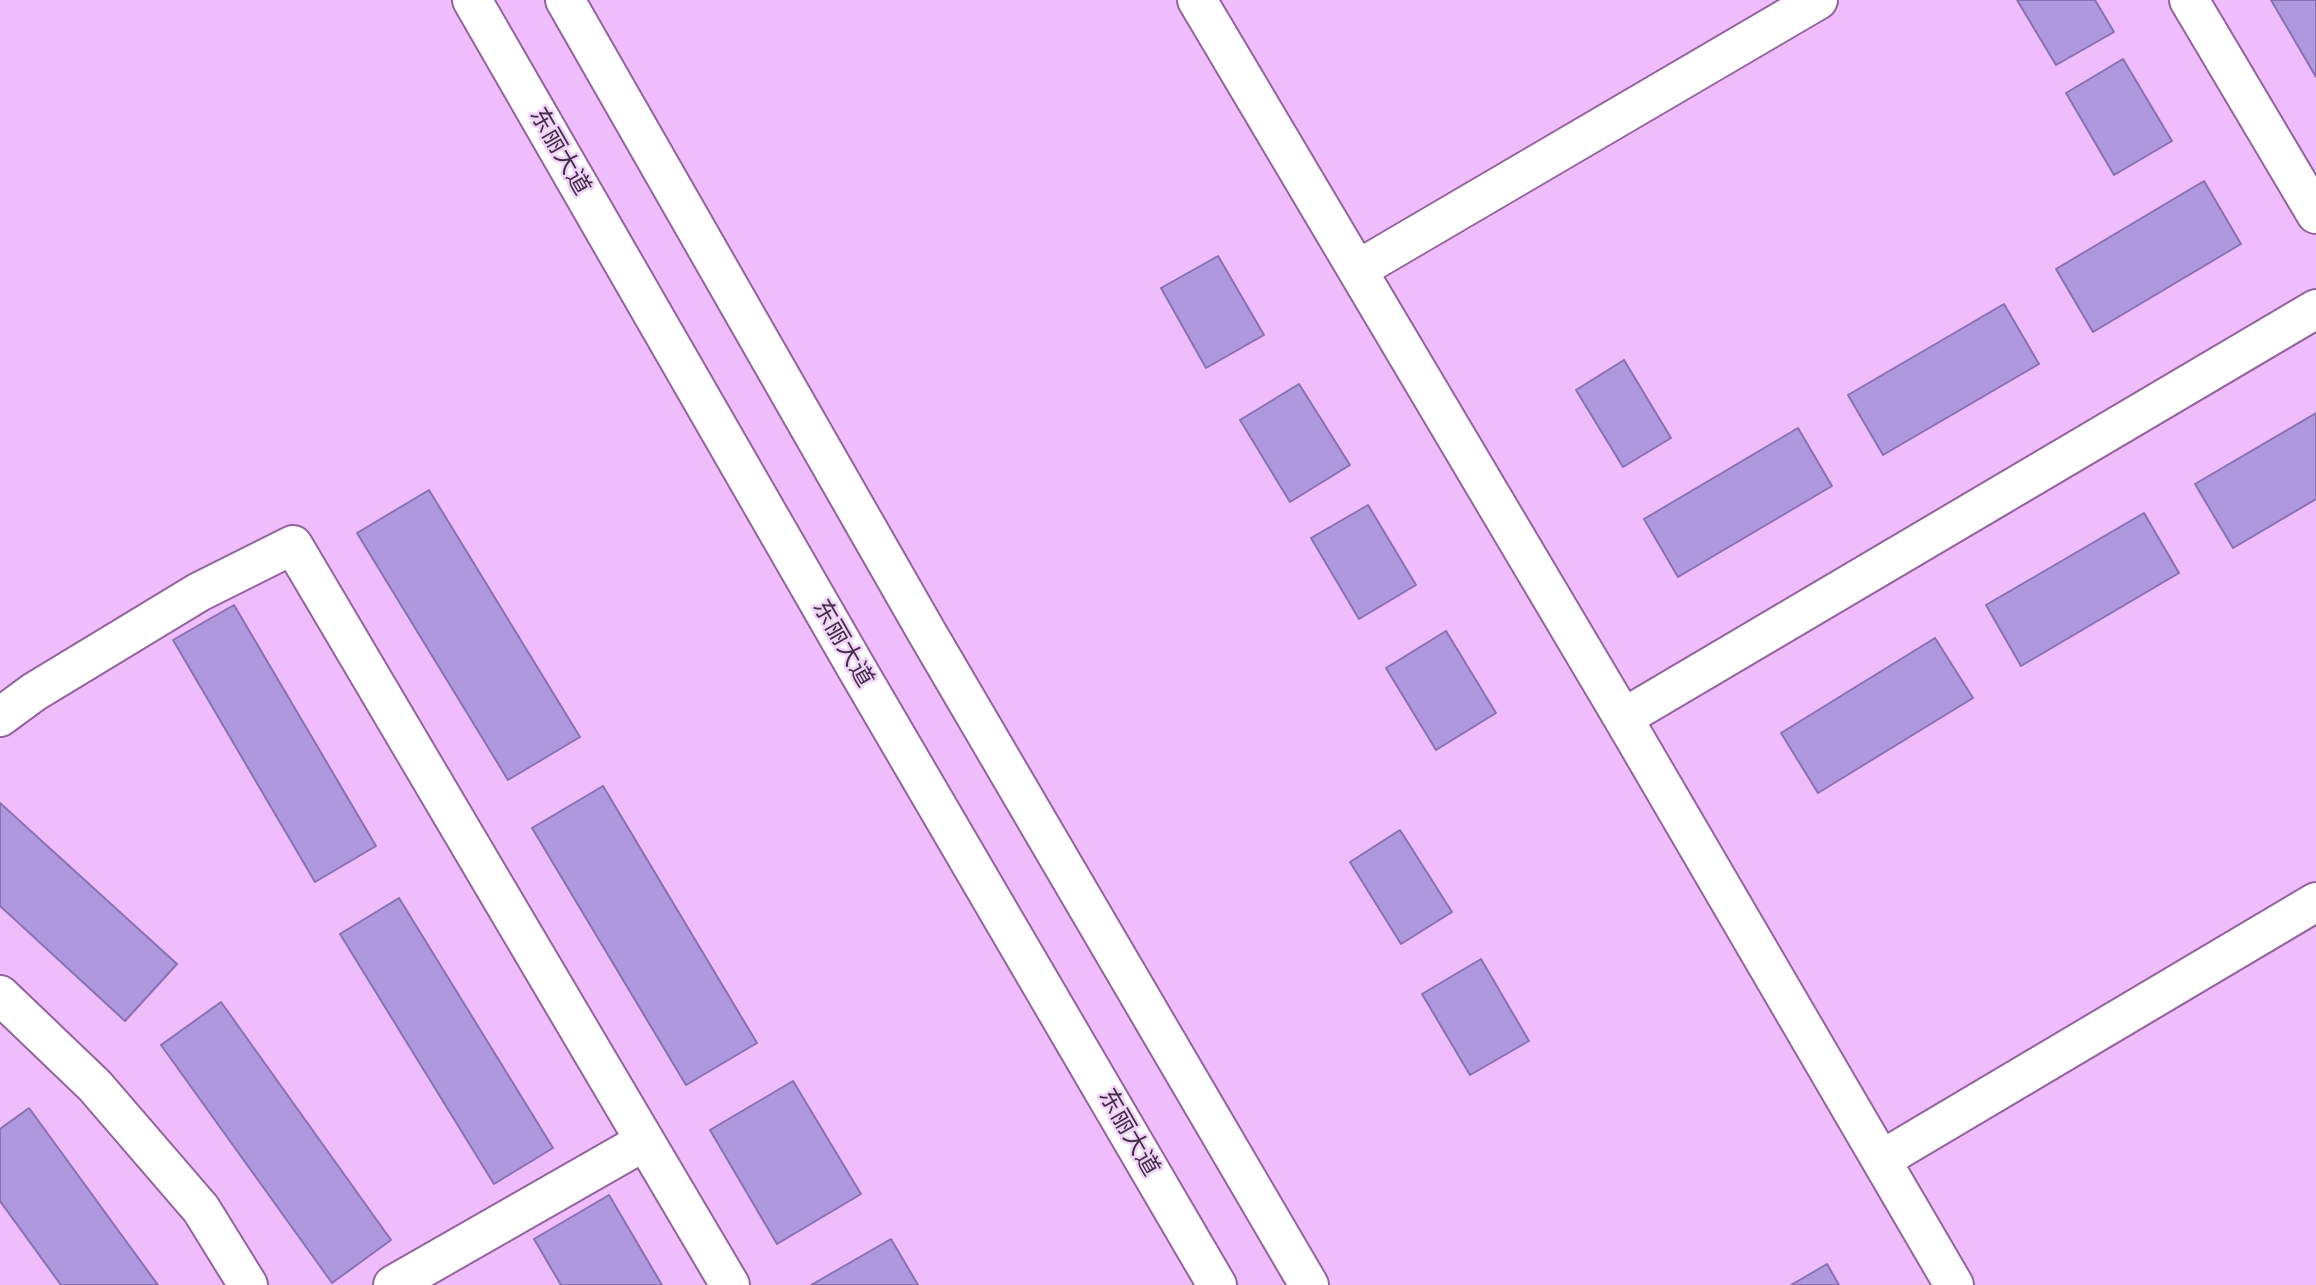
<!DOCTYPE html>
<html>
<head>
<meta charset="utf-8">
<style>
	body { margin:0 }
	canvas { display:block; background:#efbdfc }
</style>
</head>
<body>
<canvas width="2316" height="1285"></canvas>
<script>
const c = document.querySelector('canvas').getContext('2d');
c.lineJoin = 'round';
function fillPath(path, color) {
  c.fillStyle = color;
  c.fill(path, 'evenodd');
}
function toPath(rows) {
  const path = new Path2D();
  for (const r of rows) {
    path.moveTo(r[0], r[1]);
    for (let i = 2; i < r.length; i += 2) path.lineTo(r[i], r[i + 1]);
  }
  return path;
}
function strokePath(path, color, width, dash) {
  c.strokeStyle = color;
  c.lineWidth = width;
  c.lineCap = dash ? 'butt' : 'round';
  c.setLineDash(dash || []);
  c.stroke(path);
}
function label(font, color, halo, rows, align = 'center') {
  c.font = font + ' "Source Serif 4","Noto Sans SC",serif';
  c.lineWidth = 5;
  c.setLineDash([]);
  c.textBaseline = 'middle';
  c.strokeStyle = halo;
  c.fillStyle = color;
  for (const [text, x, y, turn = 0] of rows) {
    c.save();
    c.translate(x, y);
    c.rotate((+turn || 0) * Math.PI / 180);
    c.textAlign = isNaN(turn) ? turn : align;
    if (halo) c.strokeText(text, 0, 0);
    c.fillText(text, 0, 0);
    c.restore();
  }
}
const building = toPath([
	[2017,0,2095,0,2114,32,2056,65,2017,0],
	[2271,0,2316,0,2316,77,2271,0],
	[2123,59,2172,141,2114,175,2066,93,2123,59],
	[2204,181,2241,244,2093,332,2056,269,2204,181],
	[1218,256,1264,335,1206,368,1161,288,1218,256],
	[2004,304,2039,364,1883,455,1848,395,2004,304],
	[1624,360,1671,438,1623,467,1576,390,1624,360],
	[1299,384,1350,465,1290,502,1240,420,1299,384],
	[2316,413,2316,499,2233,548,2195,484,2316,413],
	[1798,428,1832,486,1678,577,1644,519,1798,428],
	[429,490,580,737,508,780,357,533,429,490],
	[1368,505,1416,585,1359,619,1311,538,1368,505],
	[2144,513,2179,573,2021,666,1986,605,2144,513],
	[234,605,376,846,315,882,173,640,234,605],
	[1446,631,1496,713,1436,750,1386,668,1446,631],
	[1935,638,1973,698,1818,793,1781,733,1935,638],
	[603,786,757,1043,686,1085,532,828,603,786],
	[0,803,177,964,125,1021,0,906,0,803],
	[1400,830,1452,912,1401,944,1350,862,1400,830],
	[399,898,553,1148,494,1184,340,934,399,898],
	[1481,959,1529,1041,1470,1075,1422,994,1481,959],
	[221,1002,391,1240,332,1283,161,1045,221,1002],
	[793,1081,861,1194,777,1244,710,1130,793,1081],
	[29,1108,158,1285,61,1285,0,1201,0,1129,29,1108],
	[609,1195,662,1285,561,1285,534,1239,609,1195],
	[891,1239,918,1285,811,1285,891,1239],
	[1827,1264,1839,1285,1791,1285,1827,1264]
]);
const minor = toPath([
	[1197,0,1623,718,1954,1285],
	[2189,0,2316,214],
	[1357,270,1818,0],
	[0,717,34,692,199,592,293,545,730,1285],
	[1623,718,2316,309],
	[0,995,95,1086,201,1209,248,1285],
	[1881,1160,2316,902],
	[393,1285,645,1141]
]);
const highway = toPath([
	[472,0,857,669,1217,1285],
	[565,0,926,631,1309,1285]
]);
const streetNames = [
	["东丽大道",559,152,60],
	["东丽大道",842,644,60],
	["东丽大道",1128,1133,60]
];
fillPath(building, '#af98dd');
strokePath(building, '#8770b3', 2);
strokePath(minor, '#92649e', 42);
strokePath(highway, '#92649e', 42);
strokePath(minor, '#fff', 38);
strokePath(highway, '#fff', 38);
label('24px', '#412d46', '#f1d3f9', streetNames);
</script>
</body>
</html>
